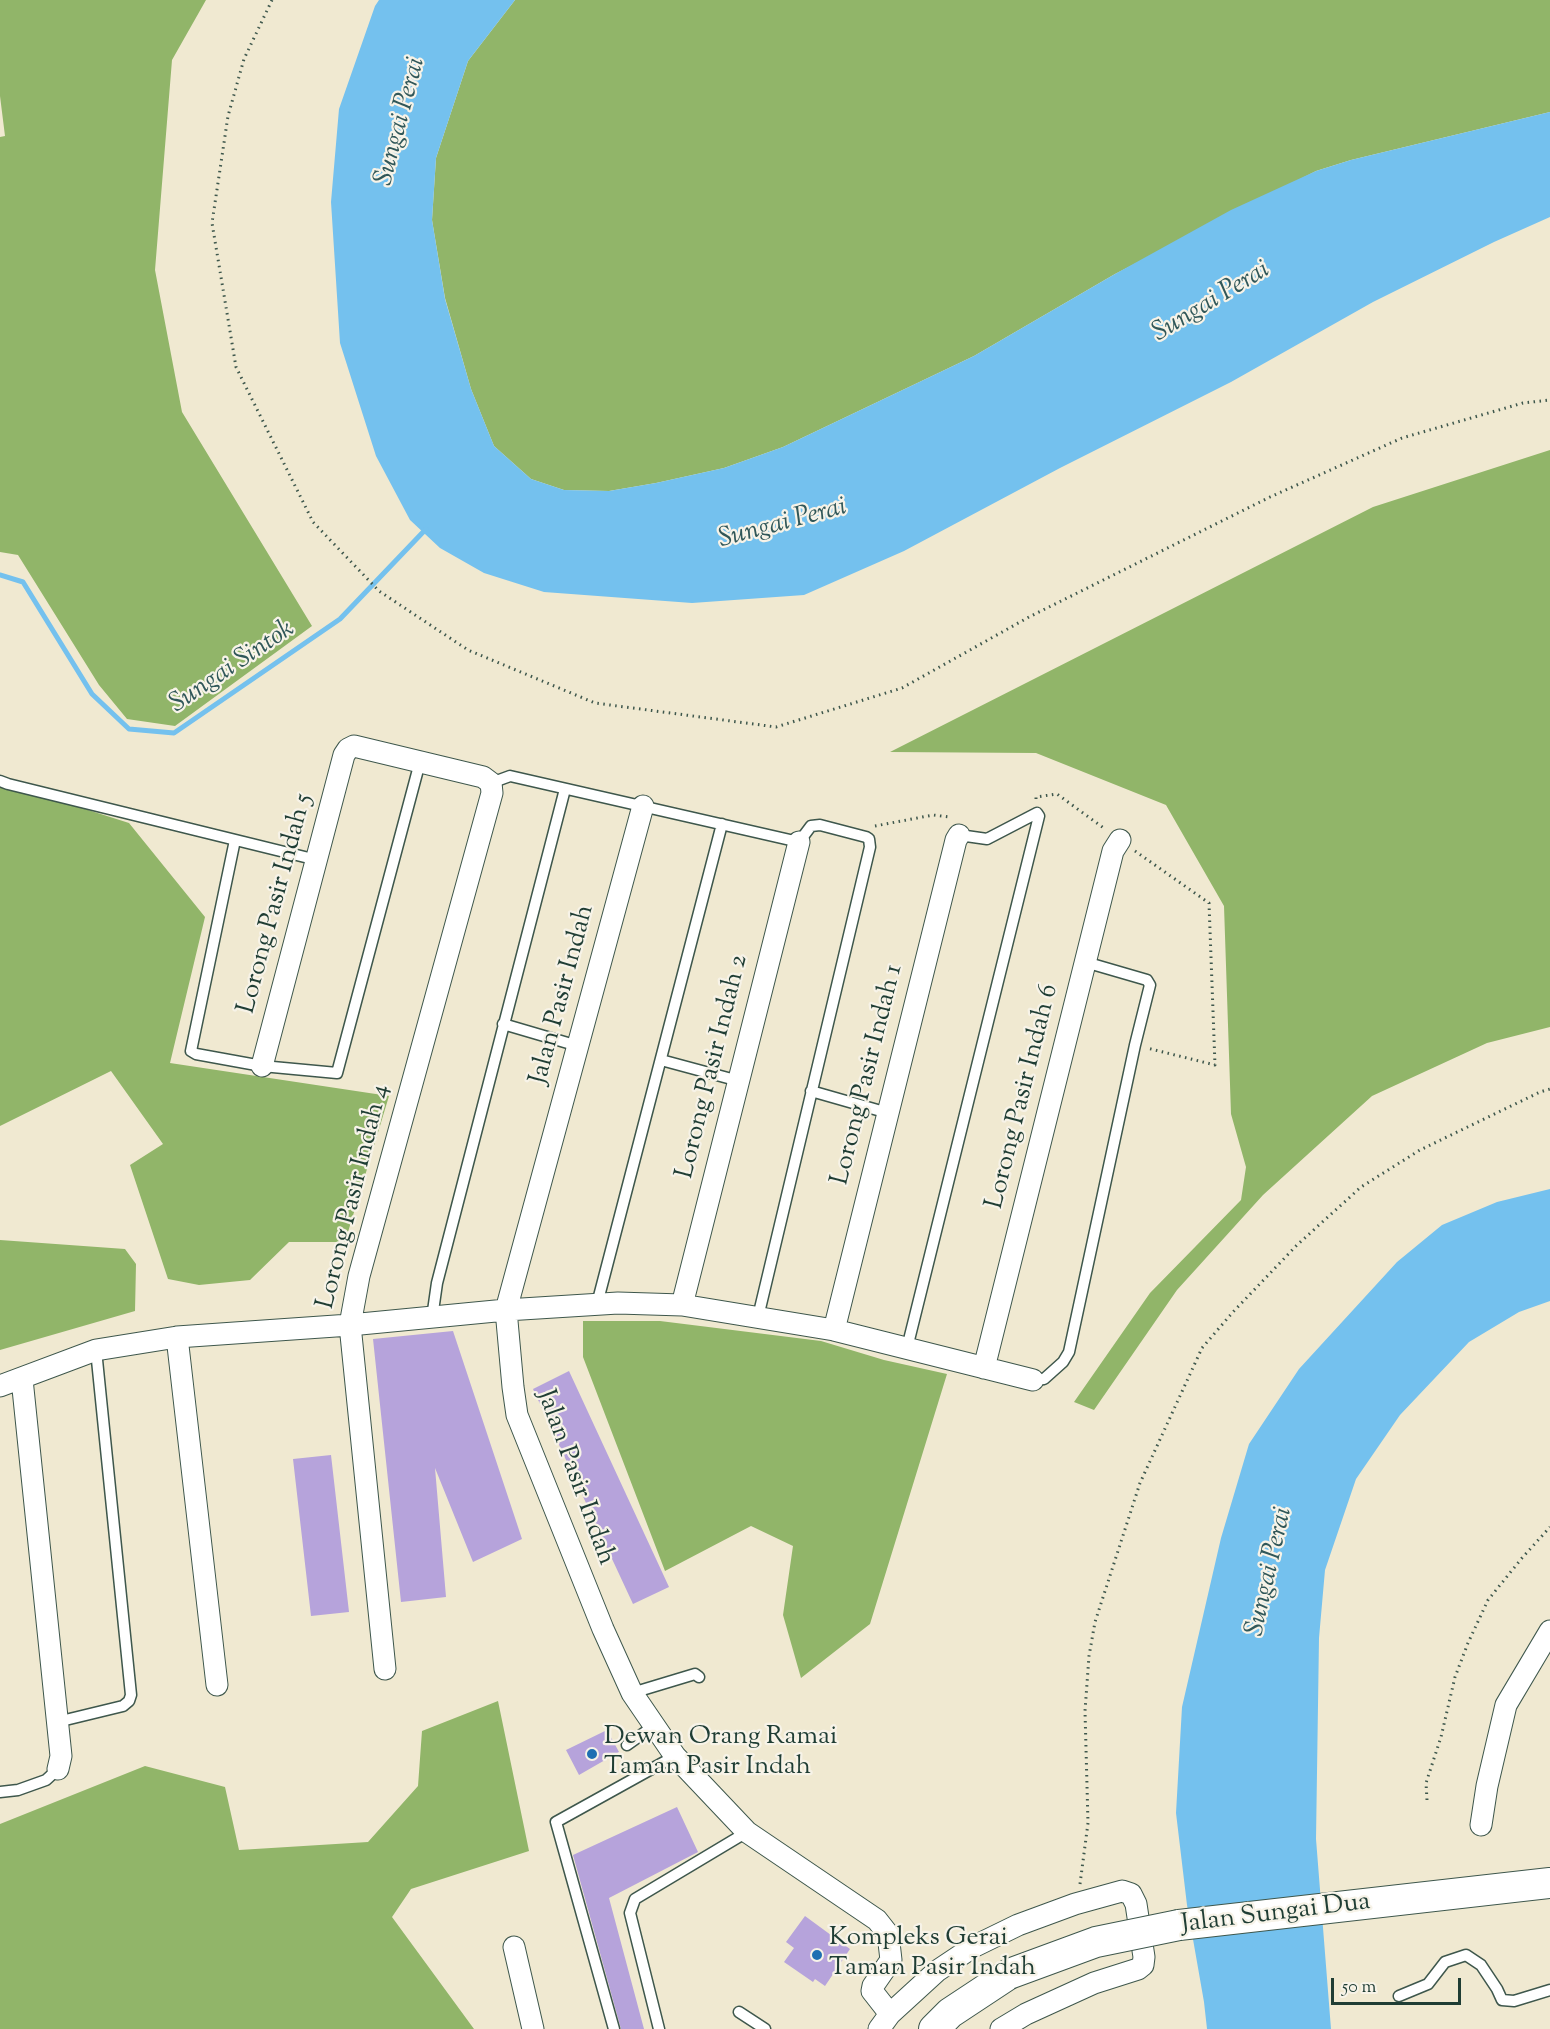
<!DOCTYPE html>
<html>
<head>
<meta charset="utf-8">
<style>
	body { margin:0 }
	#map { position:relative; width:1550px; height:2029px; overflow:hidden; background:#f0e9d1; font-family:"Sorts Mill Goudy",serif }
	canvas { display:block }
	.scale { position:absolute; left:1331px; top:1978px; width:130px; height:27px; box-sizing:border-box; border:3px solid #1f3d34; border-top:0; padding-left:8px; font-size:18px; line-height:21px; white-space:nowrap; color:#1f3d34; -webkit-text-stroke:4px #f7f3e8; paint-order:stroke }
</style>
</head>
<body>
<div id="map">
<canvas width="1550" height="2029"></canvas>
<div class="scale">50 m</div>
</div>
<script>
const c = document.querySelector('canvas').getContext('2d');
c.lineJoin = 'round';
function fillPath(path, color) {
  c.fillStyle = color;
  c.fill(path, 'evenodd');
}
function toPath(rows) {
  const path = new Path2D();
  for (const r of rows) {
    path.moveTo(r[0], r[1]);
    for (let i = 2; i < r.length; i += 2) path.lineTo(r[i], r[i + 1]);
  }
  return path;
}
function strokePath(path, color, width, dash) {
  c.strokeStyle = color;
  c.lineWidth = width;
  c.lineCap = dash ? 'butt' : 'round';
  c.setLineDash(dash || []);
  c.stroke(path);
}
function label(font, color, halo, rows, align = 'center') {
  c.font = font + ' "Sorts Mill Goudy",serif';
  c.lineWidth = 4.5;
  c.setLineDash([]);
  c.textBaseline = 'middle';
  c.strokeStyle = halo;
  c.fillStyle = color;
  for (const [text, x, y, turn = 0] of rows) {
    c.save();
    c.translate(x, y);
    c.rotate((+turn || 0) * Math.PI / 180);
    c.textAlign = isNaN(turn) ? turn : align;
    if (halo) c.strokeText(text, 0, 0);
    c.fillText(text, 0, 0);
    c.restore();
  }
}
const forest = toPath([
	[0,0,206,0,172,60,155,270,182,412,312,626,175,726,127,719,99,685,18,555,0,552,0,137,5,136,0,96],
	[515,0,1550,0,1550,112,1351,160,1316,171,1115,274,974,356,783,447,724,468,656,483,609,491,564,490,531,479,494,446,471,389,445,298,432,220,436,158,468,61],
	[1550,450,1550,1027,1487,1043,1372,1096,1263,1195,1177,1290,1094,1410,1074,1402,1150,1293,1241,1200,1246,1167,1231,1114,1224,906,1166,805,1036,753,890,752,1373,507],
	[0,782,129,823,205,917,170,1063,389,1096,345,1242,289,1242,250,1280,199,1285,168,1279,130,1165,163,1144,111,1071,0,1126],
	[0,1240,125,1249,136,1264,135,1311,0,1350],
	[583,1321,660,1321,821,1341,884,1360,947,1374,870,1624,801,1678,783,1615,793,1546,751,1526,665,1571,583,1357],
	[498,1701,529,1851,411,1889,392,1917,474,2029,0,2029,0,1824,145,1766,225,1787,239,1850,368,1842,418,1786,422,1731]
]);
const water = toPath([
	[379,0,515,0,468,61,436,158,432,220,445,299,471,389,494,446,531,479,564,490,609,491,656,483,724,468,783,447,974,356,1115,274,1231,210,1316,171,1351,160,1550,112,1550,217,1494,242,1373,302,1231,382,1060,468,904,551,804,595,692,603,544,592,484,573,440,548,410,520,376,456,340,343,331,202,339,109,375,6],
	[1550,1189,1550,1301,1519,1312,1469,1342,1400,1415,1356,1479,1325,1570,1319,1638,1316,1839,1331,2029,1207,2029,1204,2002,1187,1905,1176,1813,1182,1707,1221,1538,1249,1444,1299,1369,1397,1262,1442,1225,1497,1202]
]);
const stream = toPath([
	[0,575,23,582,92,694,129,729,174,733,340,619,426,529]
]);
const building = toPath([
	[453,1331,522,1539,473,1562,435,1468,446,1597,401,1602,373,1339],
	[569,1371,669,1587,633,1604,533,1389],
	[331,1455,349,1612,311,1616,293,1459],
	[607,1730,619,1752,579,1775,566,1750],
	[677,1807,698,1852,609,1898,644,2029,621,2029,573,1855],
	[805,1916,850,1949,825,1986,815,1979,813,1982,784,1962,794,1948,786,1942]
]);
const path = toPath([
	[272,0,244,59,228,116,212,223,236,367,313,522,379,591,468,650,595,703,776,727,902,688,1029,617,1270,497,1402,438,1523,403,1550,400],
	[1036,799,1036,797,1057,794,1105,829],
	[875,826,933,815,949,817,950,819],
	[1135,851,1209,903,1215,1065,1147,1048],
	[1427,1800,1426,1783,1441,1737,1455,1677,1468,1643,1488,1600,1522,1558,1550,1527],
	[1080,1884,1088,1823,1085,1711,1089,1656,1095,1622,1140,1483,1202,1348,1233,1312,1297,1245,1361,1187,1420,1150,1540,1092,1550,1089]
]);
const service = toPath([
	[0,781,8,784,317,860],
	[491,783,510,776,799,842,811,826,820,825,866,837,869,839,870,847,758,1317],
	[235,840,191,1051,196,1054,262,1066,337,1073,420,762],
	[503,1024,578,1046],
	[661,1060,739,1081],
	[811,1091,888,1113],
	[597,1304,722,824],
	[432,1318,437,1283,565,789],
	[907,1348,1039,816,1037,813,987,839,959,835],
	[1033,1380,1044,1379,1063,1362,1069,1352,1135,1045,1150,985,1147,980,1085,962],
	[632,1693,695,1674,699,1677],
	[57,1722,123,1706,129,1701,131,1695,96,1350],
	[627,1745,655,1725],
	[0,1792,18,1790,46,1780,58,1769],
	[1399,1996,1428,1984,1445,1962,1466,1955,1481,1965,1497,1989,1502,2000,1514,2001,1550,1990],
	[739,2012,765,2029],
	[614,2029,556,1822,675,1756],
	[659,2029,630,1913,635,1899,747,1832]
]);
const minor = toPath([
	[643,806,506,1310,513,1387,517,1415,603,1629,632,1693,675,1756,747,1832,877,1920,888,1934,891,1960,873,1986,872,1991,890,2014],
	[262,1066,344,755,348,749,354,746,483,777,491,783,492,793,359,1276,350,1325,385,1669],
	[682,1305,799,842],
	[834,1330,956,840,959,835],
	[177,1337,217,1685],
	[984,1368,1113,851,1120,840],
	[22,1379,61,1756,58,1769],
	[0,1386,96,1350,177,1337,350,1325,506,1310,618,1303,682,1305,834,1330,1033,1380],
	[1481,1825,1487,1786,1506,1705,1550,1631],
	[514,1947,533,2029],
	[879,2029,890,2014,937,1971,973,1947,1018,1925,1075,1904,1122,1891,1131,1894,1136,1904,1144,1957,1143,1965,1138,1969,1094,1983,1026,2014,1001,2029]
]);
const secondary = toPath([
	[1179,1925,1550,1883],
	[934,2029,950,2013,1009,1974]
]);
const secondaryBridge = toPath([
	[1009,1974,1096,1942,1179,1925]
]);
const markers = [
	[592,1754,6,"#1f6fb2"],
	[817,1955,6,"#1f6fb2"]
];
const streetNames = [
	["Lorong Pasir Indah 5",277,904,-75],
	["Jalan Pasir Indah",564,995,-75],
	["Lorong Pasir Indah 2",714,1067,-76],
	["Lorong Pasir Indah 1",869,1075,-76],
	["Lorong Pasir Indah 6",1024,1097,-76],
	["Lorong Pasir Indah 4",355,1197,-76],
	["Jalan Pasir Indah",574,1478,70],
	["Jalan Sungai Dua",1276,1915,-7]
];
const poiNames = [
	["Dewan Orang Ramai",604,1739],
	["Taman Pasir Indah",604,1769],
	["Kompleks Gerai",829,1940],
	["Taman Pasir Indah",829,1970]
];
const waterNames = [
	["Sungai Perai",402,122,-75],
	["Sungai Perai",1212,303,-31],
	["Sungai Perai",783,525,-15],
	["Sungai Sintok",233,668,-34],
	["Sungai Perai",1271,1572,-77]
];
fillPath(forest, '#91b569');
fillPath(water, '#74c1ee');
strokePath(stream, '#74c1ee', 5);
fillPath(building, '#b6a3db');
strokePath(service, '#3e574c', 13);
strokePath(minor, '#3e574c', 23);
strokePath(secondary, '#3e574c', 32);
strokePath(path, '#3e574c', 3, [1.5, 4.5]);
strokePath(service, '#fff', 10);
strokePath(minor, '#fff', 21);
strokePath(secondary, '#fff', 30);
strokePath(secondaryBridge, '#3e574c', 32, []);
strokePath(secondaryBridge, '#fff', 30);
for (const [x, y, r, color] of markers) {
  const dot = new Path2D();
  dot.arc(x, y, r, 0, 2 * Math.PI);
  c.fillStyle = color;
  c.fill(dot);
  strokePath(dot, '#f7f3e8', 2);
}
label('26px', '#1f3d34', '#f7f3e8', streetNames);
label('26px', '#1f3d34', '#f7f3e8', poiNames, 'left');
label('italic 27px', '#305759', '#f7f3e8', waterNames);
</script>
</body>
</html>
